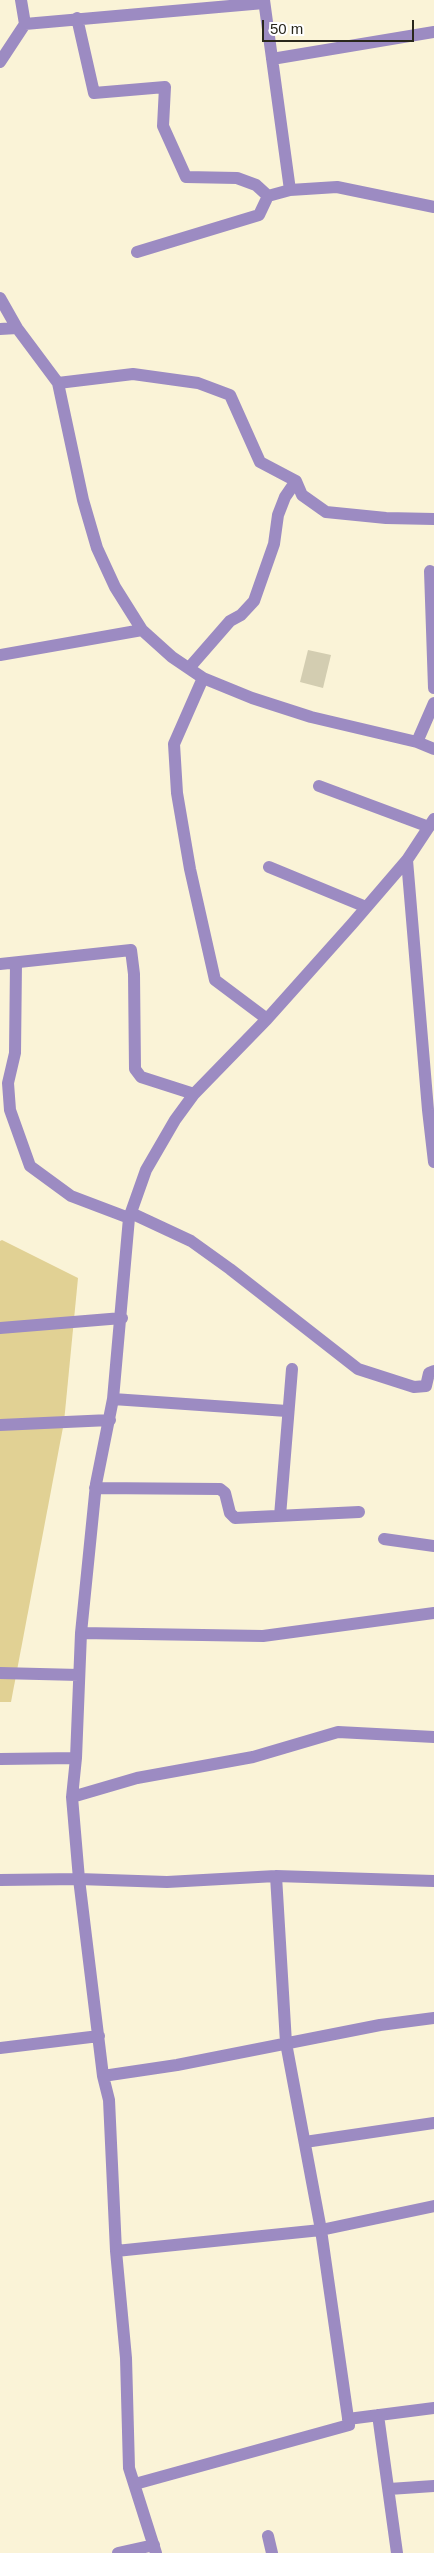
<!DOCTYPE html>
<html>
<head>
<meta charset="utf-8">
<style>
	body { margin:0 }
	#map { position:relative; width:434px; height:2553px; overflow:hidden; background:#faf3d7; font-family:Arial,sans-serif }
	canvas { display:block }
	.scale { position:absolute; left:262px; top:20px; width:152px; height:22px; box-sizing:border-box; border:2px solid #29271c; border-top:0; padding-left:6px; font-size:15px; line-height:18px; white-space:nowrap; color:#29271c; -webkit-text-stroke:4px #fff; paint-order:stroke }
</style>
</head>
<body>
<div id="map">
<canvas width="434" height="2553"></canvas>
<div class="scale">50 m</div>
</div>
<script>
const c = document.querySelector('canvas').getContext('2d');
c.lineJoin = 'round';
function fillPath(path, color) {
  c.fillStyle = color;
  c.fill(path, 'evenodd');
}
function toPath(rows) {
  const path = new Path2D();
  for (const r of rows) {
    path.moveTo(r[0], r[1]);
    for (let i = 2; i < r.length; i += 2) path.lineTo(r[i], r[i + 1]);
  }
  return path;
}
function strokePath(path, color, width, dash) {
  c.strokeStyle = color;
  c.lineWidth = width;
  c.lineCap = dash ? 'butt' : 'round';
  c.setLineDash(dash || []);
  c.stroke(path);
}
const green = toPath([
	[2,1240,78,1278,64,1422,11,1702,0,1702,0,1241]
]);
const building = toPath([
	[308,650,331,655,323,688,300,682]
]);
const minor = toPath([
	[264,0,290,190],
	[77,18,94,93,165,87,163,126,186,177,237,178,256,185,268,196,259,215,137,252],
	[25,24,264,3],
	[272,59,434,32],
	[0,62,25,24,21,0],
	[268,196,290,190,337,187,434,207],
	[0,298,17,328,58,383,83,500,97,548,115,587,142,630,172,657,203,678,252,698,311,717,417,742,434,749],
	[0,329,17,328],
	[58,383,133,374,198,383,230,395,260,462,296,481,302,495,326,512,386,518,434,519],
	[430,571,434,688],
	[0,655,142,630],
	[189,668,230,621,241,615,254,601,274,544,278,515,285,497,296,481],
	[203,678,174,744,177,793,190,869,215,980,267,1019],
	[417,742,434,703],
	[319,786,429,827],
	[407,860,428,1110,434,1162],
	[269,867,366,907],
	[16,963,15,1053,8,1083,10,1110,30,1166,71,1196,129,1218],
	[0,964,131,950,134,974,135,1069,141,1077,194,1094],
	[131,1213,191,1241,230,1269,358,1369,414,1387,426,1386,429,1373,434,1371],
	[0,1328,122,1318],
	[113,1399,287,1411],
	[0,1425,110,1420],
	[95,1488,220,1489,225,1493,230,1513,235,1518,359,1512],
	[280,1516,292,1369],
	[384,1539,434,1546],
	[81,1633,263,1636,434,1613],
	[0,1673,79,1675],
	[0,1759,76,1758],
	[72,1797,137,1778,253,1757,338,1732,434,1737],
	[0,1880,79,1879,167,1882,276,1876,434,1881],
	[0,2048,99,2036],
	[103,2076,177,2065,380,2025,434,2018],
	[305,2142,434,2123],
	[116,2251,321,2230,434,2206],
	[378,2415,397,2553],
	[348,2419,434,2408],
	[135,2484,349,2425,321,2230,286,2043,276,1876],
	[389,2489,434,2486],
	[268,2536,272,2553],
	[118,2553,154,2545],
	[156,2553,129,2468,126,2358,116,2251,109,2100,103,2076,79,1879,72,1797,76,1758,81,1633,96,1484,113,1399,129,1218,146,1170,175,1120,194,1094,267,1019,352,924,407,860,434,819]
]);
fillPath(green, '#e1d194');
fillPath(building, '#d3cdb1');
strokePath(minor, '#9c8bc2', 12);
</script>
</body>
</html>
